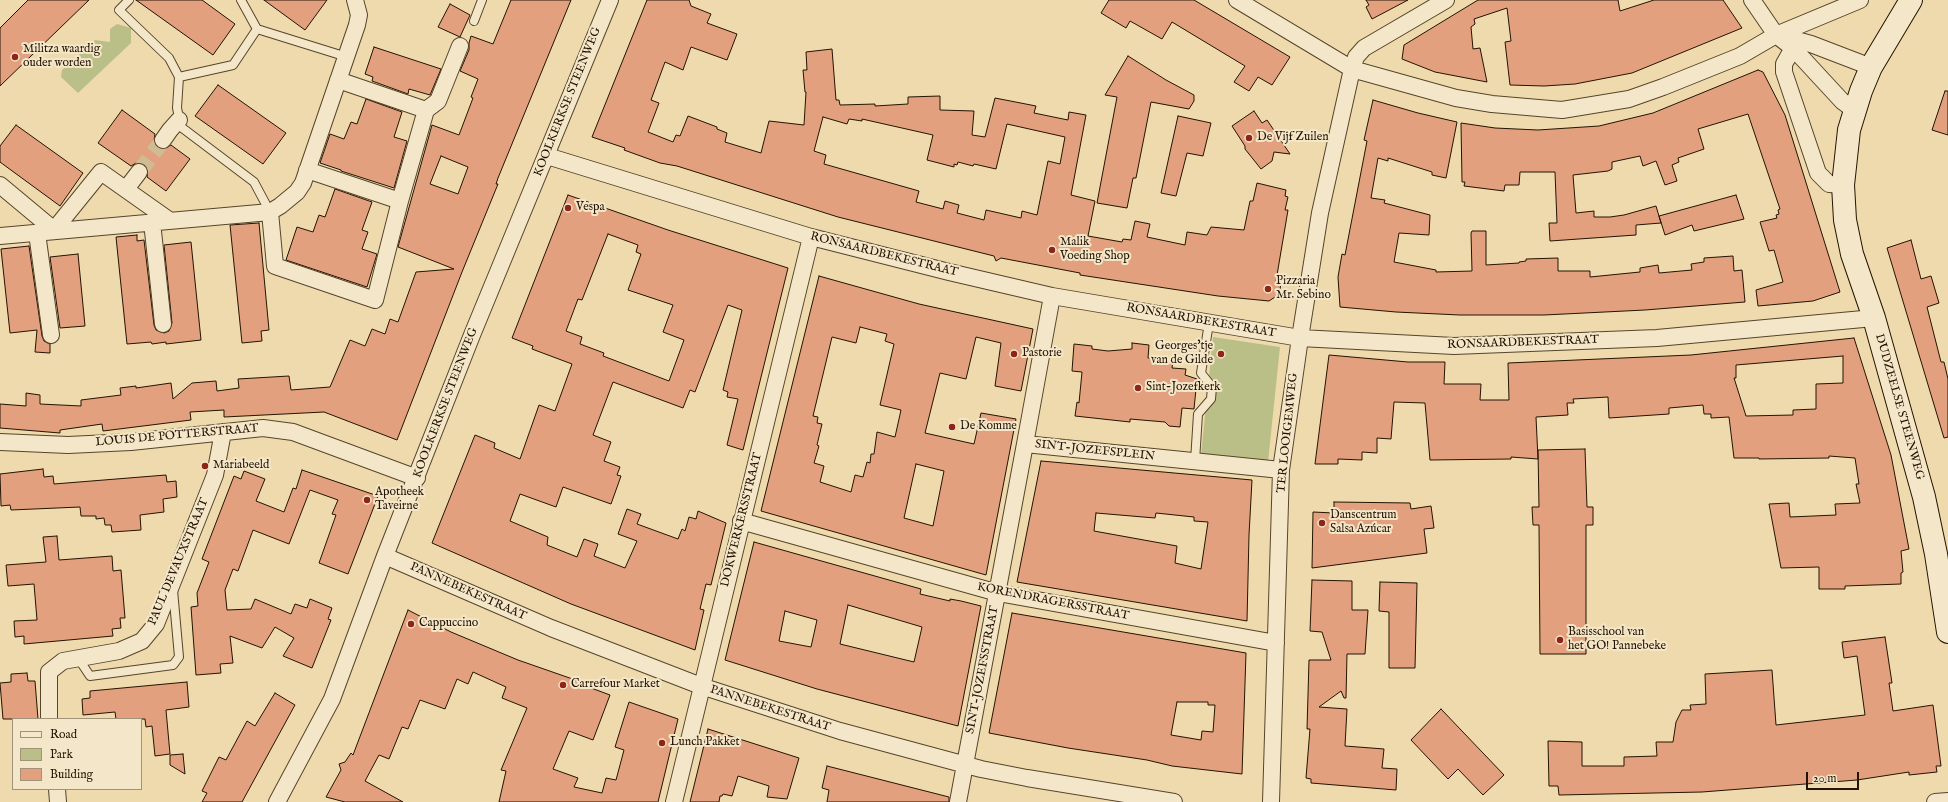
<!DOCTYPE html>
<html>
<head>
<meta charset="utf-8">
<style>
	body { margin:0 }
	#map { position:relative; width:1948px; height:802px; overflow:hidden; background:#eedaac; font-family:"IM FELL English",serif }
	canvas { display:block }
	.legend { position:absolute; left:12px; top:718px; width:130px; height:72px; box-sizing:border-box; background:#f4e7c9; border:1px solid #a19279; margin:0; padding:5px 7px; list-style:none; font-size:12px; color:#241300 }
	.legend li { display:flex; align-items:center; gap:8px; height:20px }
	.legend b { width:20px; border:1px solid #a19279 }
	.scale { position:absolute; left:1806px; top:772px; width:53px; height:18px; box-sizing:border-box; border:2px solid #241300; border-top:0; padding-left:5px; font-size:12px; line-height:14px; white-space:nowrap; color:#241300; -webkit-text-stroke:3px #f4e7c9; paint-order:stroke }
</style>
</head>
<body>
<div id="map">
<canvas width="1948" height="802"></canvas>
<ul class="legend">
<li><b style="height:5px;background:#f4e7c9"></b>Road</li>
<li><b style="height:11px;background:#babf88"></b>Park</li>
<li><b style="height:11px;background:#e3a07e"></b>Building</li>
</ul>
<div class="scale">20 m</div>
</div>
<script>
const c = document.querySelector('canvas').getContext('2d');
c.lineJoin = 'round';
function fillPath(path, color) {
  c.fillStyle = color;
  c.fill(path, 'evenodd');
}
function toPath(rows) {
  const path = new Path2D();
  for (const r of rows) {
    path.moveTo(r[0], r[1]);
    for (let i = 2; i < r.length; i += 2) path.lineTo(r[i], r[i + 1]);
  }
  return path;
}
function strokePath(path, color, width, dash) {
  c.strokeStyle = color;
  c.lineWidth = width;
  c.lineCap = dash ? 'butt' : 'round';
  c.setLineDash(dash || []);
  c.stroke(path);
}
function label(font, color, halo, rows, align = 'center') {
  c.font = font + ' "IM FELL English",serif';
  c.lineWidth = 4;
  c.setLineDash([]);
  c.textBaseline = 'middle';
  c.strokeStyle = halo;
  c.fillStyle = color;
  for (const [text, x, y, turn = 0] of rows) {
    c.save();
    c.translate(x, y);
    c.rotate((+turn || 0) * Math.PI / 180);
    c.textAlign = isNaN(turn) ? turn : align;
    if (halo) c.strokeText(text, 0, 0);
    c.fillText(text, 0, 0);
    c.restore();
  }
}
const green = toPath([
	[117,24,131,28,131,43,78,93,61,77,62,70,95,40,110,42,110,29],
	[1213,337,1280,347,1268,462,1201,455]
]);
const building = toPath([
	[28,0,89,0,0,86,0,28,28,0],
	[136,0,202,0,235,24,213,55,136,0],
	[264,0,327,0,305,30,264,0],
	[511,0,571,0,498,178,496,184,498,184,462,272,397,440,324,412,224,417,224,410,190,412,191,420,103,431,102,424,60,430,60,433,0,428,0,404,26,406,26,393,40,395,40,404,81,406,81,400,121,395,120,388,136,386,136,388,171,383,173,399,192,383,216,381,217,391,239,388,238,379,289,376,291,390,330,387,350,340,365,346,372,329,385,334,390,319,398,322,416,272,454,269,398,247,432,125,459,135,473,98,471,97,478,79,460,71,469,50,469,43,471,36,493,44,511,0],
	[441,156,468,167,458,194,430,184,441,156],
	[647,0,689,0,691,6,711,14,707,23,737,34,727,60,691,47,683,70,665,62,651,100,659,103,648,132,673,142,676,135,680,136,688,116,717,127,717,129,727,133,725,142,761,153,769,121,804,125,806,92,805,92,803,70,807,70,806,52,832,49,836,100,839,100,840,105,875,104,875,106,908,104,908,97,940,96,940,110,974,111,972,135,985,137,995,98,1036,106,1034,113,1068,120,1069,112,1086,115,1071,195,1095,201,1088,236,1122,242,1123,239,1131,240,1135,221,1150,224,1147,237,1185,245,1187,232,1207,235,1211,227,1244,230,1250,201,1253,201,1257,183,1286,190,1285,196,1288,197,1285,210,1288,210,1276,281,1281,282,1279,297,1275,297,1269,301,1218,296,1080,275,1080,273,1001,258,996,261,994,256,838,217,677,166,660,163,624,150,625,148,592,137,647,0],
	[823,117,847,124,849,119,862,121,862,119,933,135,927,160,954,167,954,164,957,165,958,162,973,166,974,164,996,169,1007,124,1065,137,1060,164,1048,161,1037,215,1022,211,1021,218,986,210,984,220,957,213,959,205,945,201,943,209,916,202,919,191,824,164,826,155,814,151,823,117],
	[1109,0,1194,0,1290,57,1272,85,1258,77,1249,91,1234,82,1245,66,1172,22,1162,39,1130,21,1126,28,1101,13,1109,0],
	[1366,0,1408,0,1372,19,1366,7,1369,5,1366,0],
	[1478,0,1618,0,1620,11,1654,0,1723,0,1742,28,1632,73,1575,84,1544,86,1510,85,1505,42,1511,41,1507,8,1474,19,1475,24,1471,27,1473,49,1480,48,1487,82,1435,72,1402,59,1404,45,1478,0],
	[450,4,470,15,460,37,438,27,450,4],
	[374,47,441,69,430,95,409,89,408,94,372,81,373,77,365,74,374,47],
	[1128,56,1166,80,1194,95,1194,101,1189,109,1151,102,1136,178,1133,178,1127,208,1097,203,1117,97,1105,95,1128,56],
	[1758,70,1763,72,1785,115,1840,292,1813,301,1758,306,1756,290,1783,282,1774,250,1769,251,1760,222,1777,218,1776,215,1779,214,1778,210,1780,209,1748,114,1698,129,1704,149,1678,158,1679,162,1672,165,1677,181,1665,185,1656,161,1643,166,1640,156,1612,162,1612,169,1608,171,1573,175,1576,213,1594,211,1594,217,1610,217,1624,215,1656,206,1661,223,1636,225,1636,235,1550,241,1549,223,1557,223,1555,172,1520,172,1519,185,1505,185,1504,191,1464,186,1465,182,1462,182,1461,123,1495,128,1538,130,1599,126,1653,113,1758,70],
	[218,85,286,133,263,164,195,116,218,85],
	[1945,91,1948,91,1948,135,1932,130,1945,91],
	[366,99,402,112,394,137,407,141,394,188,341,171,341,170,320,163,330,134,344,139,351,122,357,124,366,99],
	[1373,100,1418,113,1457,122,1446,178,1432,175,1432,172,1388,158,1388,161,1378,158,1371,198,1385,200,1384,203,1430,215,1429,235,1399,233,1394,262,1436,270,1436,272,1472,271,1471,233,1472,231,1486,231,1486,265,1519,263,1519,262,1526,261,1526,259,1558,258,1558,271,1590,271,1590,277,1640,272,1640,268,1658,265,1659,273,1692,270,1691,264,1704,262,1704,258,1733,256,1734,271,1742,270,1745,302,1645,310,1544,315,1460,315,1396,312,1340,307,1338,277,1342,254,1345,255,1367,141,1364,140,1373,100],
	[122,110,155,134,154,140,157,148,163,149,171,145,190,159,166,191,147,177,148,169,144,164,136,163,131,166,98,143,122,110],
	[1254,111,1262,123,1267,120,1290,154,1274,152,1272,161,1261,169,1245,149,1245,146,1232,126,1254,111],
	[1178,116,1211,123,1203,156,1187,153,1176,196,1161,193,1178,116],
	[16,125,83,173,60,206,0,162,0,146,16,125],
	[335,189,372,202,362,230,368,232,362,249,377,254,367,287,286,260,297,227,313,232,319,215,325,217,335,189],
	[568,195,668,230,788,268,743,450,727,445,738,399,727,397,728,392,723,390,742,310,728,305,695,392,690,390,683,408,613,382,593,435,611,442,604,461,620,467,617,475,621,476,611,504,563,487,556,507,520,494,510,521,548,537,547,545,577,557,584,539,598,544,594,556,625,568,637,541,618,534,627,509,641,514,637,524,678,539,682,529,685,531,689,517,696,519,698,511,726,523,711,585,706,584,700,609,704,610,695,650,571,604,432,543,475,435,495,443,494,448,520,459,539,405,555,411,572,364,532,349,533,346,512,338,568,195],
	[608,234,638,245,636,252,641,254,628,290,673,305,663,332,684,340,669,381,603,356,604,353,580,344,582,337,566,331,578,299,582,300,608,234],
	[1736,195,1744,219,1694,231,1692,225,1665,235,1659,216,1736,195],
	[259,223,269,330,261,331,262,341,242,343,230,225,259,223],
	[137,235,137,241,144,240,154,325,156,330,164,333,169,331,172,323,164,245,191,242,201,340,166,344,166,342,152,344,151,342,127,344,116,237,137,235],
	[1911,240,1921,279,1931,276,1939,303,1927,307,1941,362,1944,362,1948,379,1948,437,1944,438,1887,248,1911,240],
	[29,246,42,336,44,341,50,344,50,353,35,352,37,330,10,333,1,249,29,246],
	[78,254,85,326,60,328,50,257,78,254],
	[819,276,919,304,1033,329,1021,391,995,386,1001,343,976,337,966,379,940,373,925,433,974,444,981,413,1016,419,986,575,761,511,819,276],
	[860,327,887,334,885,341,894,344,880,405,901,410,895,437,877,432,874,454,871,454,870,463,867,462,863,477,855,475,851,492,820,482,824,466,814,463,819,446,817,445,822,424,817,423,818,417,813,416,832,337,856,343,860,327],
	[916,464,944,471,933,526,904,518,916,464],
	[1854,338,1891,455,1909,549,1901,551,1903,572,1901,573,1901,584,1845,586,1845,589,1819,589,1819,567,1781,568,1769,504,1789,503,1790,517,1836,515,1835,504,1860,503,1856,484,1859,484,1855,458,1829,456,1829,458,1759,459,1759,458,1734,458,1729,417,1711,418,1711,414,1704,414,1703,405,1669,408,1669,414,1609,418,1608,397,1573,399,1574,403,1567,403,1568,415,1536,417,1538,459,1511,457,1511,459,1430,460,1425,403,1394,402,1391,439,1377,438,1377,453,1362,452,1362,460,1338,459,1338,464,1315,464,1329,355,1408,362,1445,362,1444,384,1481,384,1480,400,1509,400,1508,363,1691,355,1854,338],
	[1843,356,1843,383,1816,384,1816,409,1793,410,1793,415,1746,416,1734,378,1736,378,1736,365,1843,356],
	[1132,343,1149,345,1148,358,1173,360,1172,368,1186,369,1185,375,1197,379,1194,409,1182,408,1180,427,1169,426,1165,422,1130,419,1130,422,1075,416,1077,402,1079,403,1082,372,1072,371,1074,344,1092,346,1092,349,1108,351,1132,349,1132,343],
	[1585,449,1587,507,1593,507,1593,525,1586,525,1586,654,1540,654,1539,525,1533,525,1532,507,1539,507,1538,450,1585,449],
	[1041,461,1252,480,1249,535,1247,621,1017,582,1041,461],
	[1096,513,1155,518,1156,513,1194,517,1194,521,1208,522,1201,569,1175,563,1177,546,1094,531,1096,513],
	[43,469,44,477,53,476,54,484,166,475,167,482,176,481,177,497,163,499,164,512,140,515,141,530,112,532,111,525,105,525,104,518,96,519,96,516,81,516,80,507,11,510,10,505,1,506,0,474,43,469],
	[302,470,378,496,348,574,319,563,336,515,332,514,338,500,310,490,289,544,253,530,238,571,233,569,225,590,227,610,251,609,255,599,291,614,295,604,307,608,310,599,332,608,328,619,331,620,312,668,283,656,294,638,275,627,262,648,230,636,233,663,220,664,221,673,196,675,191,607,198,606,197,593,209,562,202,559,234,476,241,479,244,471,265,479,256,501,284,512,293,488,296,489,302,470],
	[1334,502,1410,503,1411,509,1431,506,1434,528,1424,529,1427,553,1312,568,1313,512,1334,513,1334,502],
	[57,536,59,560,112,556,113,571,121,570,125,618,120,618,121,628,112,629,113,636,24,644,24,636,15,637,14,621,37,620,34,584,8,586,6,565,46,562,43,537,57,536],
	[754,542,921,589,920,594,950,601,950,599,961,601,981,606,958,726,817,689,725,660,754,542],
	[848,605,922,627,914,662,840,644,848,605],
	[785,611,817,620,811,647,779,641,785,611],
	[1312,580,1352,581,1352,610,1368,610,1365,654,1347,654,1346,698,1344,698,1341,691,1319,707,1347,709,1345,746,1384,749,1382,768,1397,769,1396,790,1311,783,1311,779,1306,778,1310,729,1307,729,1309,660,1331,660,1322,632,1310,631,1312,580],
	[1380,582,1417,583,1415,668,1389,668,1389,612,1379,611,1380,582],
	[408,610,451,632,518,660,584,683,583,685,610,695,593,740,569,731,553,769,578,778,574,787,602,793,606,778,616,780,624,750,615,747,629,702,678,719,658,802,499,802,506,771,501,770,527,708,502,698,506,687,473,672,468,684,457,679,445,709,420,700,408,729,402,727,389,759,379,755,365,781,403,802,345,802,326,797,341,770,339,764,345,762,351,753,353,755,408,610],
	[1012,613,1246,653,1242,774,1172,766,1147,760,1068,748,989,733,1012,613],
	[1177,702,1208,702,1208,705,1215,705,1213,732,1202,731,1201,740,1171,735,1177,702],
	[1885,637,1892,683,1889,683,1893,711,1933,705,1941,766,1936,766,1937,772,1909,775,1909,772,1857,780,1702,792,1559,795,1558,786,1549,786,1548,741,1582,742,1582,766,1624,766,1624,757,1657,756,1656,742,1673,742,1676,722,1682,710,1691,710,1690,705,1706,704,1705,674,1772,670,1776,725,1865,715,1857,656,1844,658,1842,642,1885,637],
	[27,673,28,681,35,681,38,719,3,719,0,683,11,682,11,674,27,673],
	[187,682,189,707,166,710,170,754,155,756,152,726,146,727,145,719,116,719,115,712,83,715,82,699,90,698,90,691,187,682],
	[275,693,295,705,242,802,202,802,207,793,202,791,219,757,226,760,247,721,255,726,275,693],
	[1441,709,1504,775,1483,795,1458,769,1448,779,1411,740,1441,709],
	[708,729,799,758,787,799,767,797,769,786,738,776,732,796,723,794,722,796,720,796,719,802,690,802,708,729],
	[183,754,185,774,170,765,170,755,183,754],
	[827,766,949,797,949,802,827,802,829,790,822,788,827,766]
]);
const streetTunnel = toPath([
	[139,172,163,140]
]);
const lane = toPath([
	[129,0,119,10,169,58,179,77,177,108,181,127,254,182,270,212],
	[241,0,257,29],
	[474,21,482,0],
	[179,77,233,65,257,29,347,57],
	[1195,461,1198,414,1211,399,1212,387,1201,373,1209,323],
	[78,658,90,676,173,665,179,657,173,590]
]);
const street = toPath([
	[1237,0,1352,69,1456,98,1492,104,1562,110,1629,99,1663,87,1740,56,1776,35,1860,0],
	[1752,0,1776,35,1793,48,1842,101,1854,110],
	[1782,36,1811,44,1871,67],
	[1793,48,1784,64,1784,72,1818,173,1829,184,1843,185],
	[338,80,426,110],
	[163,140,170,130,179,120],
	[547,156,811,237,949,272,1052,296,1300,338,1454,346,1657,338,1874,318],
	[307,170,400,201],
	[0,185,54,230,101,172,169,220],
	[126,189,139,172],
	[270,212,275,266,375,300,400,201,426,110,438,101,460,46],
	[152,222,163,324],
	[37,233,51,335],
	[0,236,270,212,280,206,297,192,303,183,357,25,359,15,355,0],
	[1052,296,1025,444,1281,470],
	[0,442,68,445,131,442,263,428,293,432,417,478],
	[741,521,998,593,1276,643],
	[385,556,551,628,701,686,840,731,981,769,1027,778,1174,802],
	[49,719,49,672,63,661,119,651,142,641,156,624,215,475,223,432],
	[57,789,58,802],
	[277,802,332,699,385,556,472,335,610,0],
	[674,802,811,237],
	[958,802,1025,444],
	[1271,802,1281,470,1300,338,1320,213,1352,69,1356,57,1364,48,1446,0],
	[1935,802,1948,801]
]);
const secondary = toPath([
	[1911,0,1871,67,1861,91,1849,130,1843,185,1845,220,1852,254,1874,318,1924,497,1936,554,1948,632]
]);
const markers = [
	[15,57,4,"#8f2418"],
	[1249,138,4,"#8f2418"],
	[568,208,4,"#8f2418"],
	[1052,250,4,"#8f2418"],
	[1268,289,4,"#8f2418"],
	[1014,354,4,"#8f2418"],
	[1221,354,4,"#8f2418"],
	[1138,388,4,"#8f2418"],
	[952,427,4,"#8f2418"],
	[205,466,4,"#8f2418"],
	[367,500,4,"#8f2418"],
	[1322,523,4,"#8f2418"],
	[411,624,4,"#8f2418"],
	[1560,640,4,"#8f2418"],
	[563,685,4,"#8f2418"],
	[662,743,4,"#8f2418"]
];
const poiNames = [
	["Militza waardig",23,50],
	["ouder worden",23,64],
	["De Vijf Zuilen",1257,138],
	["Vespa",576,208],
	["Malik",1060,243],
	["Voeding Shop",1060,257],
	["Pizzaria",1276,282],
	["Mr. Sebino",1276,296],
	["Georges'tje",1213,347,"right"],
	["van de Gilde",1213,361,"right"],
	["Pastorie",1022,354],
	["Sint-Jozefkerk",1146,388],
	["De Komme",960,427],
	["Mariabeeld",213,466],
	["Apotheek",375,493],
	["Taveirne",375,507],
	["Danscentrum",1330,516],
	["Salsa Azúcar",1330,530],
	["Cappuccino",419,624],
	["Basisschool van",1568,633],
	["het GO! Pannebeke",1568,647],
	["Carrefour Market",571,685],
	["Lunch Pakket",670,743]
];
const streetNames = [
	["KOOLKERKSE STEENWEG",568,102,-68],
	["RONSAARDBEKESTRAAT",884,255,14],
	["RONSAARDBEKESTRAAT",1201,321,10],
	["RONSAARDBEKESTRAAT",1523,343,-2],
	["KOOLKERKSE STEENWEG",446,403,-69],
	["DUDZEELSE STEENWEG",1899,407,74],
	["TER LOOIGEMWEG",1288,433,-84],
	["LOUIS DE POTTERSTRAAT",177,436,-5],
	["SINT-JOZEFSPLEIN",1095,451,6],
	["DOKWERKERSSTRAAT",742,520,-76],
	["PAUL DEVAUXSTRAAT",179,562,-67],
	["PANNEBEKESTRAAT",468,592,24],
	["KORENDRAGERSSTRAAT",1053,602,11],
	["SINT-JOZEFSSTRAAT",983,670,-79],
	["PANNEBEKESTRAAT",770,709,18]
];
fillPath(green, '#babf88');
fillPath(building, '#e3a07e');
strokePath(building, '#241300', 1);
strokePath(streetTunnel, '#d0bc92', 16, [16, 8]);
strokePath(lane, '#56452b', 10);
strokePath(street, '#56452b', 18);
strokePath(secondary, '#241300', 24);
strokePath(lane, '#f4e7c9', 8);
strokePath(street, '#f4e7c9', 16);
strokePath(secondary, '#f4e7c9', 22);
for (const [x, y, r, color] of markers) {
  const dot = new Path2D();
  dot.arc(x, y, r, 0, 2 * Math.PI);
  c.fillStyle = color;
  c.fill(dot);
  strokePath(dot, '#f4e7c9', 1.5);
}
label('12px', '#241300', '#f4e7c9', poiNames, 'left');
label('12px', '#241300', '#f4e7c9', streetNames);
</script>
</body>
</html>
